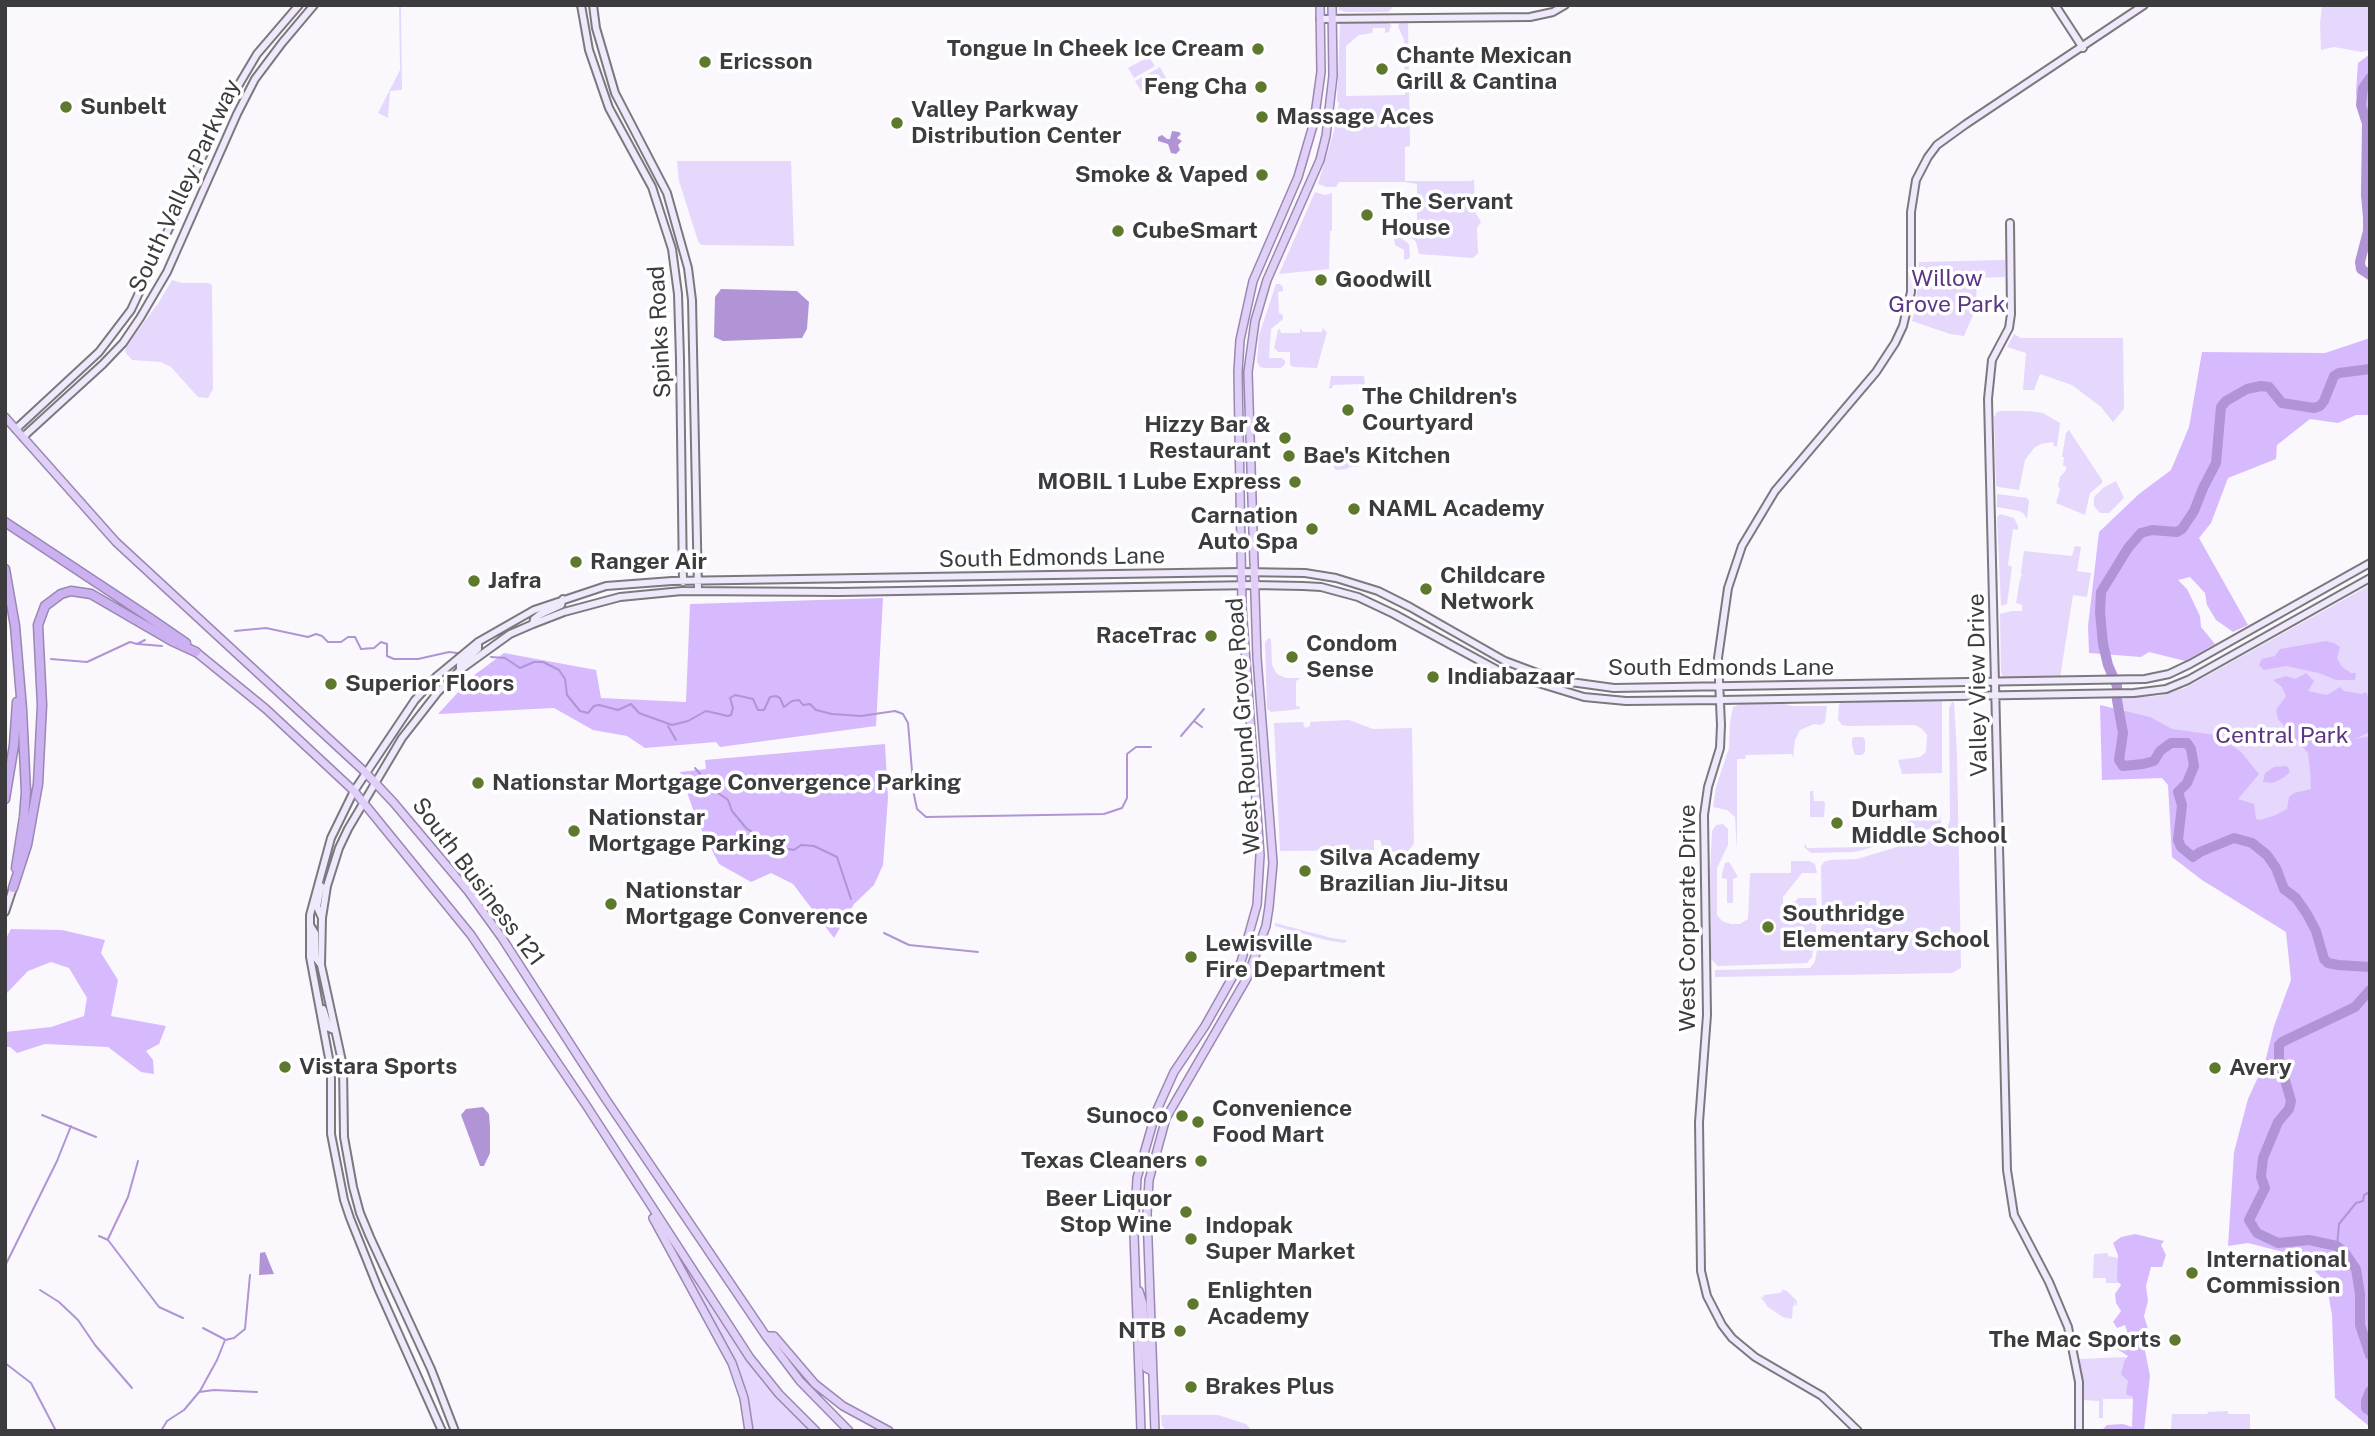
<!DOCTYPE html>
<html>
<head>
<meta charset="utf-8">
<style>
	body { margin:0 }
	#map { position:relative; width:2375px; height:1436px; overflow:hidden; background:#faf8fd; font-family:"Public Sans",sans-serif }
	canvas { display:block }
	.frame { position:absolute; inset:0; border:7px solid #3c3b3e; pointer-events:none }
</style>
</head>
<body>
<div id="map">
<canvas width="2375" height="1436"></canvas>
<div class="frame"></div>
</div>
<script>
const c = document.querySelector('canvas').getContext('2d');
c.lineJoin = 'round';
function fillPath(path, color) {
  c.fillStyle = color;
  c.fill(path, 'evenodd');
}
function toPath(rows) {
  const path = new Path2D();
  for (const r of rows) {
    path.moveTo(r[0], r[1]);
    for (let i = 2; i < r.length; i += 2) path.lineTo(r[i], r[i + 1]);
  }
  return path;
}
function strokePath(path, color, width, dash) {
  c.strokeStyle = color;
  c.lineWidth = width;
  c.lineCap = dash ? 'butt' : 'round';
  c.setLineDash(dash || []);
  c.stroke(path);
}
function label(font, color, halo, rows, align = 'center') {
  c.font = font + ' "Public Sans",sans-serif';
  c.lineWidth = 7;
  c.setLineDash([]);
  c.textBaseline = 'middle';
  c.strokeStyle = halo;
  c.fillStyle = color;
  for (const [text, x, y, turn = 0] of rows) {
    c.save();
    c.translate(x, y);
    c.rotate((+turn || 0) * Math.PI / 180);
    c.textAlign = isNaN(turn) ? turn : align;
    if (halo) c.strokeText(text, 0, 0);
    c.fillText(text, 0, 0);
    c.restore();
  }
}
const green = toPath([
	[399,5,401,5,401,12,402,90,390,91,388,118,378,113,400,70],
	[1338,5,1393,5,1393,7,1388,12,1346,12,1339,10],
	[2322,5,2370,5,2370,50,2362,52,2334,47,2321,50,2320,23],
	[1386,21,1391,25,1389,32,1385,33,1385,28,1373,28,1372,33,1359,35,1346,46,1346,96,1405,95,1404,57,1407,58,1407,56,1404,53,1404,40,1398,26,1400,22,1408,21,1410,146,1405,147,1405,181,1471,181,1474,179,1475,212,1481,222,1477,228,1478,253,1473,258,1419,254,1416,242,1411,237,1417,233,1417,184,1404,182,1339,182,1336,187,1326,187,1318,184,1334,131,1339,102,1337,102,1340,24,1343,22],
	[1149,57,1155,66,1134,78,1128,68],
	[1160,67,1166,78,1142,92,1135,81],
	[677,161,791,161,794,246,701,245,698,241,679,181],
	[1315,192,1325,195,1332,193,1332,231,1330,231,1329,269,1279,274],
	[1397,235,1409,244,1410,257,1408,259,1404,260,1404,250,1395,245,1394,239],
	[2005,260,2005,277,1977,278,1976,308,1964,336,1950,334,1912,321,1916,306,1919,262],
	[172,280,182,283,209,283,212,285,213,389,208,398,198,397,171,367,161,362,132,360,125,352,126,347,159,302],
	[1276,284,1280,284,1283,287,1283,291,1278,292,1279,313,1283,315,1283,319,1271,329,1269,358,1282,358,1285,361,1285,364,1281,368,1265,368,1260,367,1257,362,1259,335],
	[1300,328,1303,332,1322,332,1322,328,1327,332,1317,368,1294,367,1290,365,1290,352,1278,352,1274,348,1278,330,1280,329,1281,333,1300,333],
	[2014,334,2021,338,2123,338,2124,409,2113,422,2101,407,2072,385,2040,374,2034,390,2023,390,2026,353,2007,347],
	[1331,376,1364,376,1365,387,1362,388,1361,384,1333,385,1332,388,1329,389],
	[2001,411,2029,411,2043,413,2060,423,2057,447,2054,446,2053,442,2041,444,2034,448,2025,460,2019,490,1998,487,1996,485,1994,417,1997,412],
	[2069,430,2102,480,2102,483,2090,493,2085,515,2056,503,2060,489,2058,486,2060,477,2066,470,2066,466,2063,466,2064,457,2062,457,2066,433],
	[1339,460,1358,460,1358,467,1349,467,1347,469,1336,470,1332,464],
	[2116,481,2124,498,2109,513,2100,513,2094,506,2094,497,2103,488],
	[1997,494,2027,498,2029,501,2027,519,2023,513,2019,511,1997,507],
	[2000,514,2014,518,2018,526,2018,530,2013,529,2008,565,2012,567,2007,604,2001,606,1997,517],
	[2075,546,2081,547,2077,571,2091,573,2087,597,2073,595,2060,678,2006,679,2002,676,2001,671,2000,614,2012,611,2022,611,2022,605,2016,603,2020,579,2022,575,2021,572,2024,551,2072,556],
	[2370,585,2370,946,2184,804,2129,722,2120,698,2158,696,2185,688],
	[1268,638,1271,639,1272,665,1277,674,1286,678,1301,678,1296,681,1296,706,1300,707,1300,709,1271,712,1267,709,1265,643],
	[1939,699,1942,702,1942,773,1902,774,1898,760,1920,757,1926,752,1927,735,1922,729,1915,725,1848,726,1842,725,1838,720,1839,705,1841,701],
	[1952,702,1954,702,1957,755,1961,968,1952,973,1715,977,1715,970,1810,968,1815,961,1822,923,1821,866,1824,862,1830,860,1857,859,1940,834,1947,829,1950,820,1949,708],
	[1782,703,1792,706,1827,706,1825,722,1821,725,1814,724,1800,730,1795,740,1793,758,1792,754,1746,755,1745,759,1737,759,1737,851,1735,817,1727,810,1713,807,1716,787,1729,748,1730,723,1733,707,1741,704],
	[1349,720,1373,729,1412,728,1414,844,1408,851,1394,852,1384,851,1380,840,1374,840,1374,850,1280,851,1274,723,1303,722,1305,728,1310,726,1310,722],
	[1854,737,1863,737,1865,740,1865,752,1862,755,1855,755,1852,746,1852,739],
	[1810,791,1813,791,1814,801,1823,801,1825,803,1824,817,1810,817],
	[1940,810,1941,825,1939,826,1916,833,1908,827,1906,823,1913,818,1916,817,1916,811],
	[1723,824,1728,829,1728,845,1717,868,1717,915,1722,921,1731,924,1740,924,1748,919,1750,873,1791,873,1791,861,1809,861,1815,864,1817,873,1802,873,1783,897,1783,903,1796,901,1798,898,1816,898,1817,909,1812,911,1817,913,1816,932,1810,934,1815,936,1812,957,1807,963,1718,966,1711,959,1710,873,1712,831,1716,825],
	[1865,842,1876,842,1878,845,1860,851,1852,852,1811,853,1804,847,1805,843,1807,848,1866,847],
	[1729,862,1738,877,1733,879,1733,903,1727,903,1727,879,1722,878,1722,873,1725,863],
	[1275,923,1332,938,1346,940,1347,941,1344,943,1326,940,1275,926],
	[2108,1253,2108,1256,2119,1258,2119,1283,2106,1283,2106,1278,2093,1278,2094,1254],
	[683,1264,747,1362,765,1385,810,1431,751,1431,746,1399,680,1266],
	[1780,1289,1787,1291,1797,1301,1797,1307,1794,1300,1795,1305,1793,1306,1792,1319,1784,1317,1789,1321,1768,1307,1761,1298,1761,1296,1768,1305,1763,1298,1764,1295,1780,1293,1783,1291],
	[2125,1357,2134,1399,2103,1399,2103,1418,2099,1418,2099,1401,2082,1400,2079,1359],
	[2228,1411,2228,1414,2250,1414,2250,1431,2171,1431,2172,1414,2207,1414,2208,1412],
	[1161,1415,1218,1415,1246,1424,1252,1431,1167,1431,1162,1426]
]);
const forest = toPath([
	[2370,54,2370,132,2361,122,2357,106,2356,92,2358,63],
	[2370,338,2370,415,2356,415,2338,423,2310,419,2277,445,2276,459,2228,478,2211,523,2199,538,2248,625,2233,632,2216,620,2207,605,2205,593,2190,577,2178,580,2187,589,2200,616,2201,627,2215,644,2185,661,2149,652,2141,657,2089,653,2088,626,2099,532,2139,494,2171,470,2189,427,2202,352,2325,353],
	[883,598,876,726,720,747,716,742,645,748,627,736,593,730,554,708,438,714,473,676,504,653,596,670,601,698,686,702,690,604],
	[2326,641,2334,643,2340,647,2337,658,2342,667,2351,673,2356,673,2355,680,2336,680,2319,673,2286,666,2264,670,2259,665,2262,659,2275,656,2280,649],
	[2306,673,2314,681,2308,691,2327,695,2340,687,2344,691,2362,694,2366,692,2370,701,2370,732,2355,739,2370,736,2370,1427,2335,1398,2332,1315,2326,1282,2299,1256,2248,1243,2228,1246,2234,1152,2248,1099,2265,1062,2274,1026,2291,980,2286,932,2202,880,2172,857,2168,785,2162,778,2102,780,2100,705,2150,717,2172,729,2216,735,2241,752,2259,774,2238,799,2254,804,2256,819,2260,820,2276,815,2287,809,2289,797,2294,793,2311,789,2310,771,2308,753,2278,719,2276,710,2286,696,2282,687,2273,680,2286,676,2295,679],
	[885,744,888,798,883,865,874,885,854,904,834,938,793,884,771,873,751,882,719,864,697,821,680,772,706,769,705,760],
	[2285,766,2288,767,2290,772,2283,778,2273,783,2263,782,2265,773,2274,767],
	[11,929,62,930,105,940,101,953,118,980,111,1016,166,1026,159,1044,146,1051,153,1060,154,1074,141,1072,108,1047,45,1044,17,1053,10,1047,5,1047,5,1032,51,1027,84,1016,87,998,69,968,51,962,28,971,5,995,5,940],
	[2135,1234,2164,1241,2161,1245,2166,1255,2162,1267,2151,1267,2146,1286,2148,1301,2144,1316,2148,1329,2143,1340,2150,1376,2144,1431,2101,1431,2107,1425,2123,1424,2132,1427,2133,1397,2126,1394,2128,1381,2121,1374,2125,1359,2128,1356,2117,1349,2127,1331,2125,1325,2117,1328,2113,1322,2121,1311,2116,1303,2115,1294,2121,1285,2117,1280,2118,1255,2113,1243,2121,1237]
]);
const water = toPath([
	[1172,131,1179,132,1181,134,1177,138,1182,141,1178,145,1180,150,1176,154,1171,153,1168,144,1158,141,1158,137,1162,135,1167,139,1170,139],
	[721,289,797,291,809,302,807,329,802,338,723,341,714,337,715,297],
	[483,1107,489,1114,490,1127,490,1153,484,1166,480,1166,461,1115,466,1109],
	[265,1252,274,1274,259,1275,260,1253]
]);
const stream = toPath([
	[235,631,266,628,308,637,316,634,322,636,328,642,341,642,348,637,355,637,361,649,374,648,381,642,387,644,387,656,394,659,418,659,449,652,457,653],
	[138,644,162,646],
	[491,657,505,658,520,668,534,662,543,662,559,670,565,679,567,695,580,711,588,713,594,706,599,705,618,710,631,704,639,713,672,725,688,721,706,711,728,716,731,715,733,708,730,698,735,695,753,699,758,710,764,710,770,697,776,696,780,698,784,707,792,701,799,700,803,705,810,704,816,710,832,714,861,716,895,711,903,714,908,723,914,795,917,809,926,817,1104,814,1122,808,1127,798,1127,754,1136,747,1151,747],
	[51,659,87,662,130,642,137,644,145,640],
	[1194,721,1202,727],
	[668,726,676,740],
	[1181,736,1204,709],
	[695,768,701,775,701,790,707,792,714,790,728,800,732,811,746,828,773,846,794,850,801,845,814,846,837,857,851,899],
	[884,933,909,945,978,952],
	[42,1115,96,1137],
	[99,1236,108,1240,159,1307,183,1318],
	[108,1239,128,1197,138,1161],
	[2337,1246,2339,1224,2356,1203,2363,1201,2364,1195,2370,1192],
	[5,1266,57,1161,71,1126],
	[40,1290,59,1302,78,1320,95,1345,132,1388],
	[203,1328,224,1339],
	[5,1363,31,1383,55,1429],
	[199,1392,214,1390,257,1392],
	[161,1431,167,1421,184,1410,200,1391,217,1360,225,1340,234,1338,245,1329,250,1275]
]);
const river = toPath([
	[2370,78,2363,88,2361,105,2367,123,2366,195,2368,218,2368,231,2360,262,2361,269,2370,275],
	[2370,369,2339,373,2334,376,2324,401,2320,406,2314,408,2282,403,2269,387,2261,386,2247,389,2226,401,2221,407,2216,463,2203,488,2194,511,2182,529,2177,532,2152,530,2141,533,2128,548,2101,592,2100,612,2103,644,2108,665,2117,686,2117,700,2123,733,2119,760,2123,766,2143,764,2154,761,2160,751,2171,743,2187,743,2191,749,2194,766,2187,783,2178,792,2182,805,2178,840,2181,847,2193,857,2200,852,2234,838,2252,843,2267,855,2276,868,2284,889,2296,898,2307,914,2316,931,2324,959,2328,963,2338,965,2370,967],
	[2370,990,2355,1007,2282,1042,2279,1045,2279,1059,2291,1101,2289,1109,2278,1122,2263,1158,2261,1177,2265,1188,2249,1220,2257,1233,2278,1243,2309,1240,2337,1246,2345,1253,2356,1269,2360,1294,2360,1325,2370,1355],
	[2370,1391,2366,1401,2366,1408,2370,1411]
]);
const secondary = toPath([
	[581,5,589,50,609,108,652,187,672,249,678,294,680,359,683,582],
	[593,5,596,28,615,93,667,193,688,268,692,300,698,590],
	[2055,5,2083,48],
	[1320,19,1530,17,1553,12,1565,5],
	[2010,223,2011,314,2009,328,1992,360,1988,399,2007,1170,2014,1215,2049,1282,2068,1327,2079,1382,2079,1431],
	[16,429,99,352,131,310,225,108,257,54,299,5],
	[23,437,103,364,123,343,140,318,167,272,237,114,255,79,282,43,314,5],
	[533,624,534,619,539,615,561,605,563,599],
	[460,670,460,664,478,649,478,642],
	[321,886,317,907,322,918],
	[5,912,13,888],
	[310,925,315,933,315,957,321,965],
	[323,1009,329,1028,334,1030],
	[442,1431,378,1288,350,1218,344,1200,331,1134,331,1069,310,957,310,915,331,838,354,791,415,700,437,676,478,642,534,610,606,586,672,581,1241,572,1305,573,1336,578,1378,591,1410,607,1505,661,1556,680,1614,688,2145,679,2169,674,2190,664,2370,563],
	[455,1431,431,1369,370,1237,360,1213,353,1187,344,1137,343,1066,321,965,322,918,327,886,339,848,348,829,402,738,438,692,460,670,510,634,533,624,564,612,620,597,682,591,839,592,1254,585,1303,586,1321,587,1358,597,1394,614,1499,671,1584,697,1626,701,1721,700,2134,693,2166,689,2188,680,2370,578],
	[1858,1431,1822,1396,1755,1357,1732,1338,1722,1325,1707,1296,1701,1271,1699,1122,1707,1015,1704,815,1708,787,1720,748,1721,725,1718,658,1728,588,1742,546,1775,491,1876,372,1895,343,1903,326,1911,292,1911,212,1916,180,1928,157,1937,145,1966,124,2144,5]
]);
const primary = toPath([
	[5,417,116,542,365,772,394,803,468,891,502,938,605,1098,766,1336,800,1381,849,1431],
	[196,652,266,709,354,791,471,935,586,1105,750,1358,779,1394,816,1431],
	[653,1218,732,1363,744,1398,749,1431],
	[1139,1291,1143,1304,1146,1368,1152,1371],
	[766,1336,774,1336,815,1384,843,1406,889,1431],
	[1141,1431,1134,1234,1137,1178,1156,1112,1174,1072,1205,1026,1241,962,1257,905,1260,855,1242,607,1238,372,1240,340,1253,281,1298,177,1314,122,1321,72,1320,5],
	[1155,1431,1147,1214,1149,1180,1166,1118,1247,978,1266,926,1269,907,1273,863,1257,658,1248,372,1255,321,1267,280,1320,160,1326,136,1333,76,1332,5]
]);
const highway = toPath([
	[5,522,144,614,186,643],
	[5,569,15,626,22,709,26,792,24,817,16,868],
	[5,799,14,745,17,702],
	[13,888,27,845,38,784,42,705,38,625,45,606,61,594,71,591,91,594,172,641,196,652]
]);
const markers = [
	[1258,49,7,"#5e792d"],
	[705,62,7,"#5e792d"],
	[1382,69,7,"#5e792d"],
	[1261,87,7,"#5e792d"],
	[66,107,7,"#5e792d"],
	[1262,117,7,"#5e792d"],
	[897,123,7,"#5e792d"],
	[1262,175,7,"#5e792d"],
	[1367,215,7,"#5e792d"],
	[1118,231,7,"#5e792d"],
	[1321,280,7,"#5e792d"],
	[1348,410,7,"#5e792d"],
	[1285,438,7,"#5e792d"],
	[1289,456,7,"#5e792d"],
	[1295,482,7,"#5e792d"],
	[1354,509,7,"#5e792d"],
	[1312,529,7,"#5e792d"],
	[576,562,7,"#5e792d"],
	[474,581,7,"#5e792d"],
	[1426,589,7,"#5e792d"],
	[1211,636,7,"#5e792d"],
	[1292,657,7,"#5e792d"],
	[1433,677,7,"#5e792d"],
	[331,684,7,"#5e792d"],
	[478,783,7,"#5e792d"],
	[1837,823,7,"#5e792d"],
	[574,831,7,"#5e792d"],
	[1305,871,7,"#5e792d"],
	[611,904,7,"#5e792d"],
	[1768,927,7,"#5e792d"],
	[1191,957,7,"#5e792d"],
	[285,1067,7,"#5e792d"],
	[2215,1068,7,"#5e792d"],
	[1182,1116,7,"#5e792d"],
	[1198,1122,7,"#5e792d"],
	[1201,1161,7,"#5e792d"],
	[1186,1212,7,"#5e792d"],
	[1191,1239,7,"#5e792d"],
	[2192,1273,7,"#5e792d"],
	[1193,1304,7,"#5e792d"],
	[1180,1331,7,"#5e792d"],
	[2175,1340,7,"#5e792d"],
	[1191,1387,7,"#5e792d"]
];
const poiNames = [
	["Tongue In Cheek Ice Cream",1244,49,"right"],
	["Chante Mexican",1396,56],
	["Grill & Cantina",1396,82],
	["Ericsson",719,62],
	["Feng Cha",1247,87,"right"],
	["Sunbelt",80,107],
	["Valley Parkway",911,110],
	["Distribution Center",911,136],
	["Massage Aces",1276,117],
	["Smoke & Vaped",1248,175,"right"],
	["The Servant",1381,202],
	["House",1381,228],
	["CubeSmart",1132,231],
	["Goodwill",1335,280],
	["The Children's",1362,397],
	["Courtyard",1362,423],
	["Hizzy Bar &",1271,425,"right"],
	["Restaurant",1271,451,"right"],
	["Bae's Kitchen",1303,456],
	["MOBIL 1 Lube Express",1281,482,"right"],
	["NAML Academy",1368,509],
	["Carnation",1298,516,"right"],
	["Auto Spa",1298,542,"right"],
	["Ranger Air",590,562],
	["Childcare",1440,576],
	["Network",1440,602],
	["Jafra",488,581],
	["RaceTrac",1197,636,"right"],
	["Condom",1306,644],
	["Sense",1306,670],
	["Indiabazaar",1447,677],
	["Superior Floors",345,684],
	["Nationstar Mortgage Convergence Parking",492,783],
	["Durham",1851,810],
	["Middle School",1851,836],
	["Nationstar",588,818],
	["Mortgage Parking",588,844],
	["Silva Academy",1319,858],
	["Brazilian Jiu-Jitsu",1319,884],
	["Nationstar",625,891],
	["Mortgage Converence",625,917],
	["Southridge",1782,914],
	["Elementary School",1782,940],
	["Lewisville",1205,944],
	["Fire Department",1205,970],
	["Vistara Sports",299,1067],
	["Avery",2229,1068],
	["Convenience",1212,1109],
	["Food Mart",1212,1135],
	["Sunoco",1168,1116,"right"],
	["Texas Cleaners",1187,1161,"right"],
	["Beer Liquor",1172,1199,"right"],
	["Stop Wine",1172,1225,"right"],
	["Indopak",1205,1226],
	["Super Market",1205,1252],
	["International",2206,1260],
	["Commission",2206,1286],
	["Enlighten",1207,1291],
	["Academy",1207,1317],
	["NTB",1166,1331,"right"],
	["The Mac Sports",2161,1340,"right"],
	["Brakes Plus",1205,1387]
];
const streetNames = [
	["South Valley Parkway",185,186,-65],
	["Spinks Road",660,332,-93],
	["South Edmonds Lane",1052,558,-1],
	["South Edmonds Lane",1721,668],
	["Valley View Drive",1978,685,-91],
	["West Round Grove Road",1244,726,-94],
	["South Business 121",478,882,53],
	["West Corporate Drive",1688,918,-90]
];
const parkNames = [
	["Willow",1947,279],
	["Grove Park",1947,305],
	["Central Park",2282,736]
];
fillPath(green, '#e6d7fc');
fillPath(forest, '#d7bafe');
fillPath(water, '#b094d5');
strokePath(stream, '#b094d5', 2);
strokePath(river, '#b094d5', 10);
strokePath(secondary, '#7b797e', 10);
strokePath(primary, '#9a88b3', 10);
strokePath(highway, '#9a88b3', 11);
strokePath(secondary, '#f0e8fb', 6);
strokePath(primary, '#e0d0f7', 7);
strokePath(highway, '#ccb1f2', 8);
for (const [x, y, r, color] of markers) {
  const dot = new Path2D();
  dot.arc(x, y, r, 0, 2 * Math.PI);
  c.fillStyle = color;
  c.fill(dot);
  strokePath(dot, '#fff', 2.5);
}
label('bold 23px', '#3c3b3e', '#fff', poiNames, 'left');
label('23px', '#3c3b3e', '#fff', streetNames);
label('23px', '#5b3684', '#fff', parkNames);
</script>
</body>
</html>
